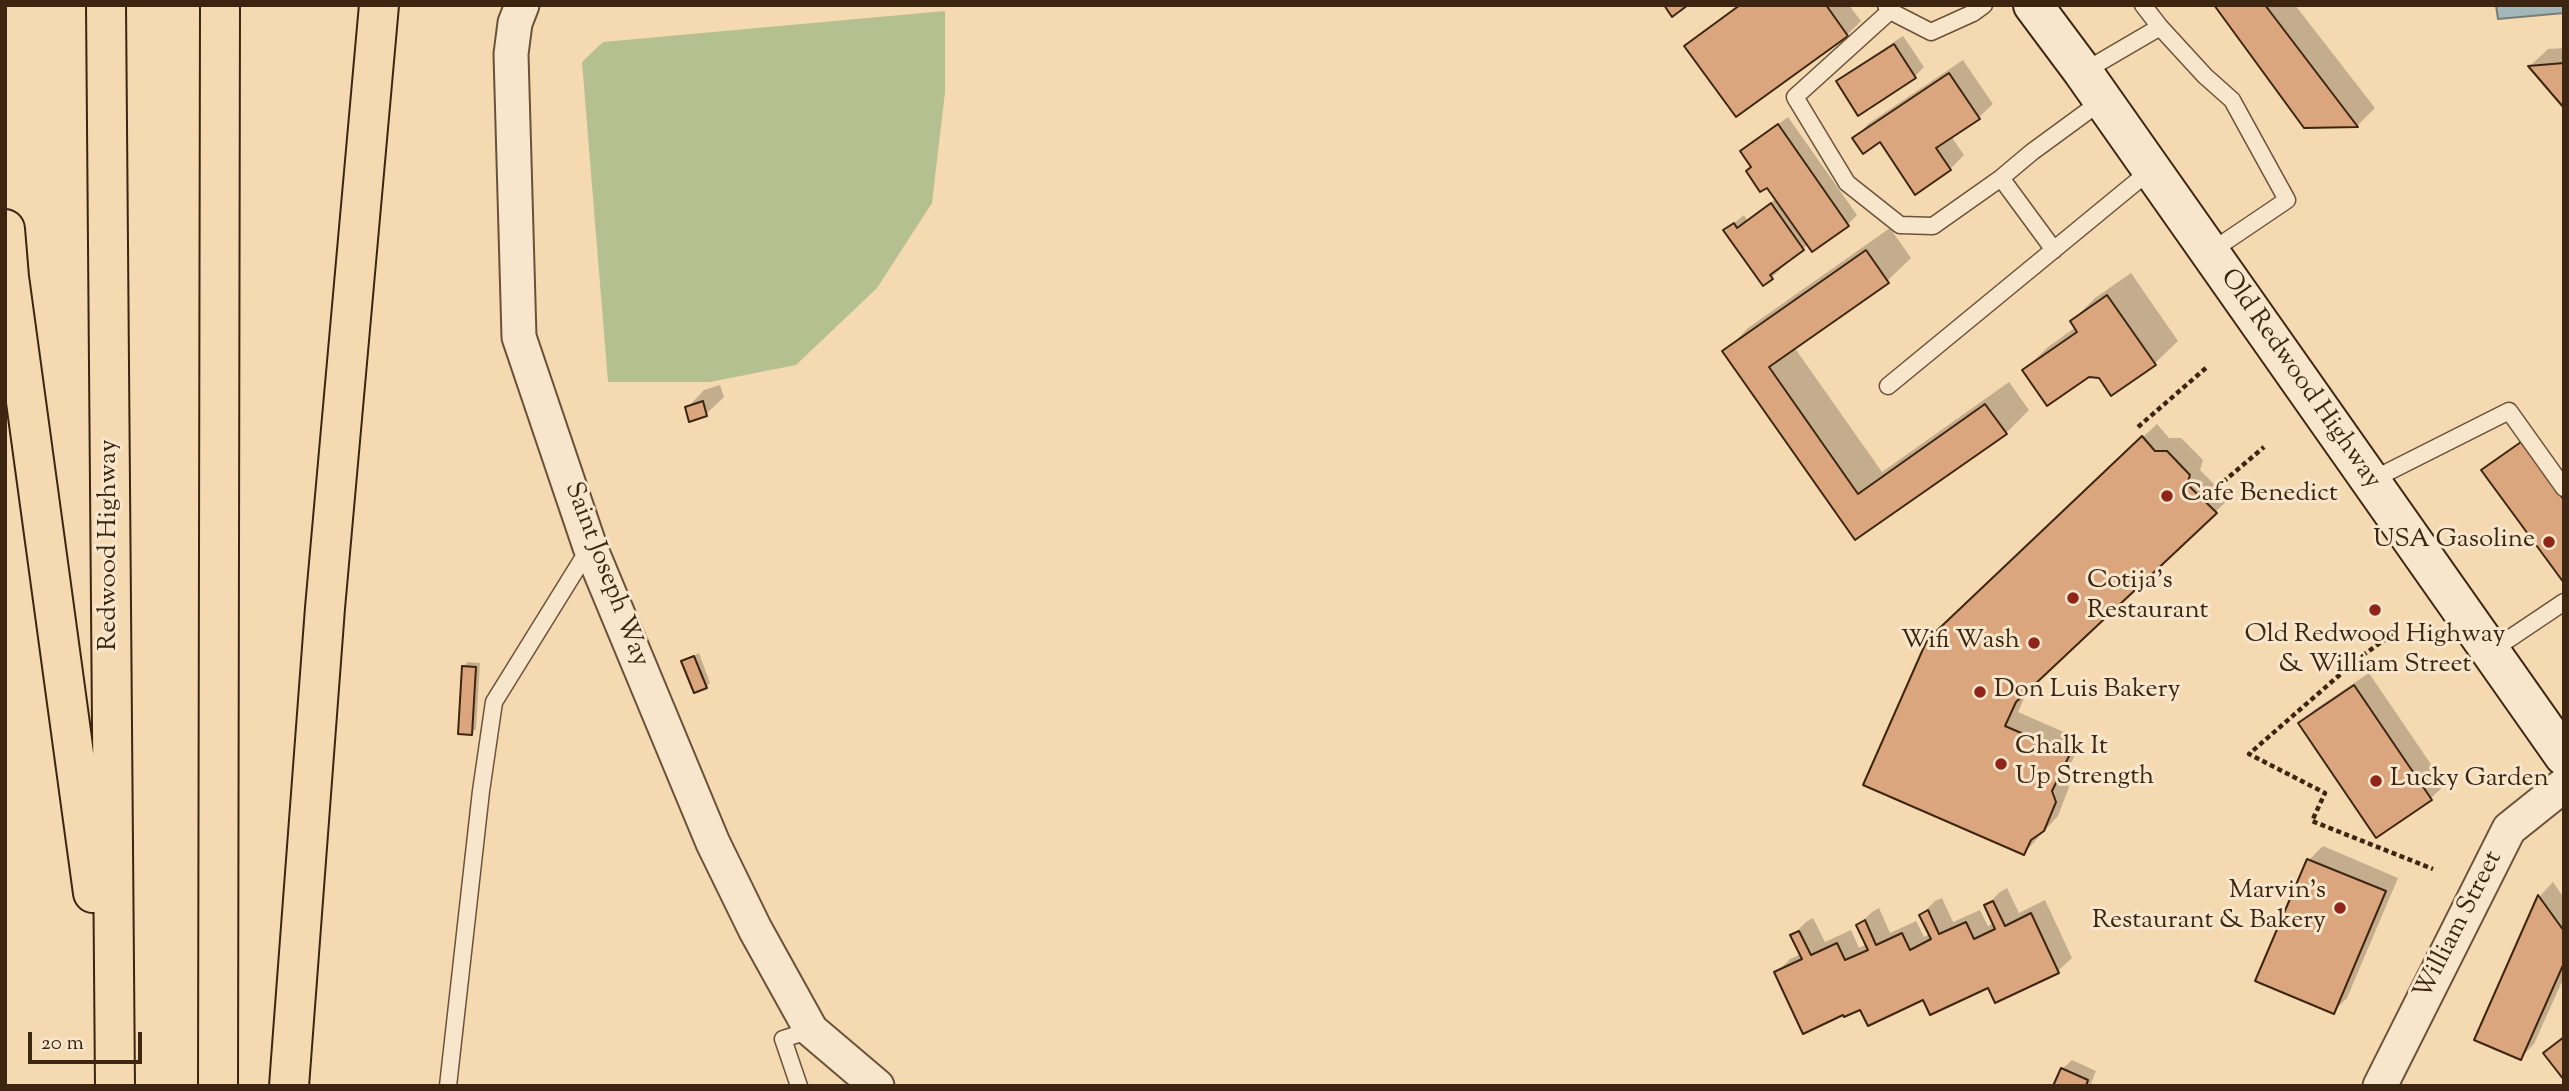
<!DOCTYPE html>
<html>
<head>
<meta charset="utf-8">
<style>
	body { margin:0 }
	#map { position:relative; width:2569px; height:1091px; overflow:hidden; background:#f5d9b1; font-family:"Sorts Mill Goudy",serif }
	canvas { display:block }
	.frame { position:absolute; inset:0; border:7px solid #3c2511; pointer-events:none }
	.scale { position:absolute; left:28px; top:1032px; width:114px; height:32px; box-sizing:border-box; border:4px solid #3c2511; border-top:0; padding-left:9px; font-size:21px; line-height:24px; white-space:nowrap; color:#3c2511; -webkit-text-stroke:5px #f8e6cc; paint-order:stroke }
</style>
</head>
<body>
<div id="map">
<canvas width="2569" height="1091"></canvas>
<div class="frame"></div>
<div class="scale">20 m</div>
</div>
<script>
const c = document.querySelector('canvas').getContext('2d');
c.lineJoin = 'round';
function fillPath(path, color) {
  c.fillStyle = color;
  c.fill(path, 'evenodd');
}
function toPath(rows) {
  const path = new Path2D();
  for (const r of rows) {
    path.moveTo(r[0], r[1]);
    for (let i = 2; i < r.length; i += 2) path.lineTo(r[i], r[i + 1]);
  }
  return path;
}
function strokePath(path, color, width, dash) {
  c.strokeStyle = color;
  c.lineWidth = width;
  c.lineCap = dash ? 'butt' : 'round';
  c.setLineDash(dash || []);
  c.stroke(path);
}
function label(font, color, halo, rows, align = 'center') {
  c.font = font + ' "Sorts Mill Goudy",serif';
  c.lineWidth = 6;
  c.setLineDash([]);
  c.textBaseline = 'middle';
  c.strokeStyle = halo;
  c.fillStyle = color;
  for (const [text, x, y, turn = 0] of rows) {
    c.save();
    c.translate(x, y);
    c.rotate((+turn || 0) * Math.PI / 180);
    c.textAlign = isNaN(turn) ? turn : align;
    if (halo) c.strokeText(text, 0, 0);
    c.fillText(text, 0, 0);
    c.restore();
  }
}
const green = toPath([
	[945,11,945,92,932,203,877,288,796,365,710,382,608,382,582,62,603,42]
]);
const water = toPath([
	[2496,5,2564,5,2564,13,2498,19,2496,5]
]);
const shadow = toPath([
	[1743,5,1849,5,1861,21,1847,35,1736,115,1686,46,1699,34,1699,37],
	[2216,5,2295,5,2375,108,2358,125,2305,126],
	[1903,36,1924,67,1915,76,1859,113,1838,82,1847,73],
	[2564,48,2564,105,2530,66,2548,49],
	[1963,60,1993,104,1979,117,1951,136,1964,155,1950,169,1916,192,1880,140,1855,138,1868,124],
	[1788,117,1857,215,1848,224,1809,244,1779,266,1781,269,1771,278,1726,230,1744,215,1747,220,1777,198,1742,151],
	[1890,228,1911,258,1887,281,1794,347,1882,472,2009,382,2029,410,2006,433,1856,538,1725,352,1748,328],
	[2131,273,2178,341,2154,364,2100,376,2024,370,2048,347,2076,327,2072,321,2095,298],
	[720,385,724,397,706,414,687,408,704,390],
	[2157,424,2169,438,2181,438,2203,460,2200,470,2229,499,2029,687,2018,712,2082,740,2065,776,2069,787,2058,816,2024,853,1943,626],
	[699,653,710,683,706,687,683,661],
	[468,662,480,663,476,729,471,733,464,666],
	[2369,673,2445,785,2431,798,2300,723,2314,710],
	[2323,846,2398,878,2347,998,2333,1012,2257,980,2309,860],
	[2553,882,2564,898,2564,977,2534,1044,2520,1058,2477,1039,2540,896],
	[2007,888,2019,913,2045,900,2072,958,2058,971,1861,1007,1776,973,1790,959,1801,954,1793,935,1806,922,1813,918,1825,942,1851,930,1859,948,1867,944,1858,925,1872,912,1879,908,1890,933,1916,921,1924,937,1930,934,1921,915,1935,901,1942,898,1953,922,1980,910,1988,926,1994,923,1986,906,2000,892],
	[2072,1060,2096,1071,2090,1086,2055,1086,2062,1069]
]);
const building = toPath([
	[1664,5,1688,5,1672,17,1664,5],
	[1740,5,1826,5,1848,36,1736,117,1684,46,1740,5],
	[2214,5,2265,5,2358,127,2304,128,2214,5],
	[1894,44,1916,78,1858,116,1836,81,1894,44],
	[2564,63,2564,108,2528,66,2564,63],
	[1949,73,1980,119,1936,148,1951,170,1915,195,1880,142,1863,154,1852,138,1949,73],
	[1778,124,1849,226,1812,252,1767,188,1760,192,1746,171,1751,167,1740,151,1778,124],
	[1771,203,1804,250,1770,275,1773,279,1763,286,1723,230,1734,223,1737,228,1771,203],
	[1866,250,1889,283,1769,367,1858,494,1985,404,2007,434,1855,540,1722,351,1866,250],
	[2107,295,2156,365,2111,396,2099,378,2089,377,2047,406,2022,370,2077,332,2070,321,2107,295],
	[703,401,707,416,689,422,685,407,703,401],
	[2142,436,2155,451,2167,451,2190,475,2187,484,2217,513,2016,702,2005,726,2070,754,2052,791,2056,802,2044,831,2031,840,2024,855,1863,785,1927,640,2142,436],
	[2521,442,2564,500,2564,583,2481,470,2521,442],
	[694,656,707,688,694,693,681,661,694,656],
	[462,666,476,667,472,735,458,734,462,666],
	[2354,685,2432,800,2376,838,2298,723,2354,685],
	[2307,859,2386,891,2334,1014,2255,981,2307,859],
	[2538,895,2564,931,2564,963,2521,1060,2474,1040,2538,895],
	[1993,901,2005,926,2031,913,2059,973,1995,1003,1988,988,1930,1015,1923,1000,1868,1026,1860,1010,1844,1017,1843,1015,1803,1034,1774,972,1802,959,1790,935,1799,931,1811,955,1837,943,1845,960,1868,950,1856,925,1865,920,1876,945,1902,933,1910,950,1931,939,1919,915,1928,910,1939,934,1966,922,1974,939,1995,929,1984,905,1993,901],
	[2564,1037,2564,1080,2543,1053,2564,1037],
	[2061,1068,2088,1080,2086,1086,2053,1086,2061,1068]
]);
const path = toPath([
	[2138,427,2207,367],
	[2210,493,2264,447],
	[2394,633,2359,658,2249,754,2325,793,2312,821,2433,869]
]);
const service = toPath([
	[1886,5,1890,11,1931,32,1973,13,1984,5],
	[1890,11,1795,97,1847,183,1900,225,1933,226,2001,178],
	[2160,27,2205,76,2232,100,2287,200,2210,252],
	[2083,72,2160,27,2143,5],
	[2054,250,2001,178,2032,152,2103,100],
	[1888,386,2152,169],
	[2370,481,2509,411,2564,488],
	[2491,651,2564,602],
	[448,1086,481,791,494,702,590,547],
	[799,1086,783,1039,811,1030]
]);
const minor = toPath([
	[522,5,515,23,511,54,519,337,590,547,713,843,755,929,811,1030,877,1086],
	[2380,1086,2509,829,2564,785]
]);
const secondary = toPath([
	[2033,5,2083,72,2564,756]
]);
const motorway = toPath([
	[106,5,115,1086],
	[5,229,9,277,93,893],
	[218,1086,220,5],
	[289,1086,325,608,379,5]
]);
const markers = [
	[2167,496,7,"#8f2418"],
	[2549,542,7,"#8f2418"],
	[2073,598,7,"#8f2418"],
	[2375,610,7,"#8f2418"],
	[2034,643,7,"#8f2418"],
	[1980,692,7,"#8f2418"],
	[2001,764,7,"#8f2418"],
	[2376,781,7,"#8f2418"],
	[2340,908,7,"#8f2418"]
];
const streetNames = [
	["Old Redwood Highway",2299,380,55],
	["Redwood Highway",111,545,-90],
	["Saint Joseph Way",605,575,69],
	["William Street",2460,926,-63]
];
const poiNames = [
	["Cafe Benedict",2181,496],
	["USA Gasoline",2535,542,"right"],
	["Cotija's",2087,583],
	["Restaurant",2087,613],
	["Old Redwood Highway",2375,637,"center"],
	["& William Street",2375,667,"center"],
	["Wifi Wash",2020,643,"right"],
	["Don Luis Bakery",1994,692],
	["Chalk It",2015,749],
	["Up Strength",2015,779],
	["Lucky Garden",2390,781],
	["Marvin's",2326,893,"right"],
	["Restaurant & Bakery",2326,923,"right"]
];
fillPath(green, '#b5c091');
fillPath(water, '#a2b7b8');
strokePath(water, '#797d75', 2);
fillPath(shadow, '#0003');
fillPath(building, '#dba67d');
strokePath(building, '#3c2511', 2);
strokePath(service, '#6a5239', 19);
strokePath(minor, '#6a5239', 37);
strokePath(secondary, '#3c2511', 42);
strokePath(motorway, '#3c2511', 42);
strokePath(path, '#3c2511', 4.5, [5, 3.5]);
strokePath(service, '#f8e6cc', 16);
strokePath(minor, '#f8e6cc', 33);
strokePath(secondary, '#f8e6cc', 38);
strokePath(motorway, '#f5d9b1', 38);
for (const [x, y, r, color] of markers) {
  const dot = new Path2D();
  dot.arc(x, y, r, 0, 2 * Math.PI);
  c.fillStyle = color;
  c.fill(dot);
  strokePath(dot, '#f8e6cc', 2.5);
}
label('26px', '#3c2511', '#f8e6cc', streetNames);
label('26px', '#3c2511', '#f8e6cc', poiNames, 'left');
</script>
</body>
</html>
